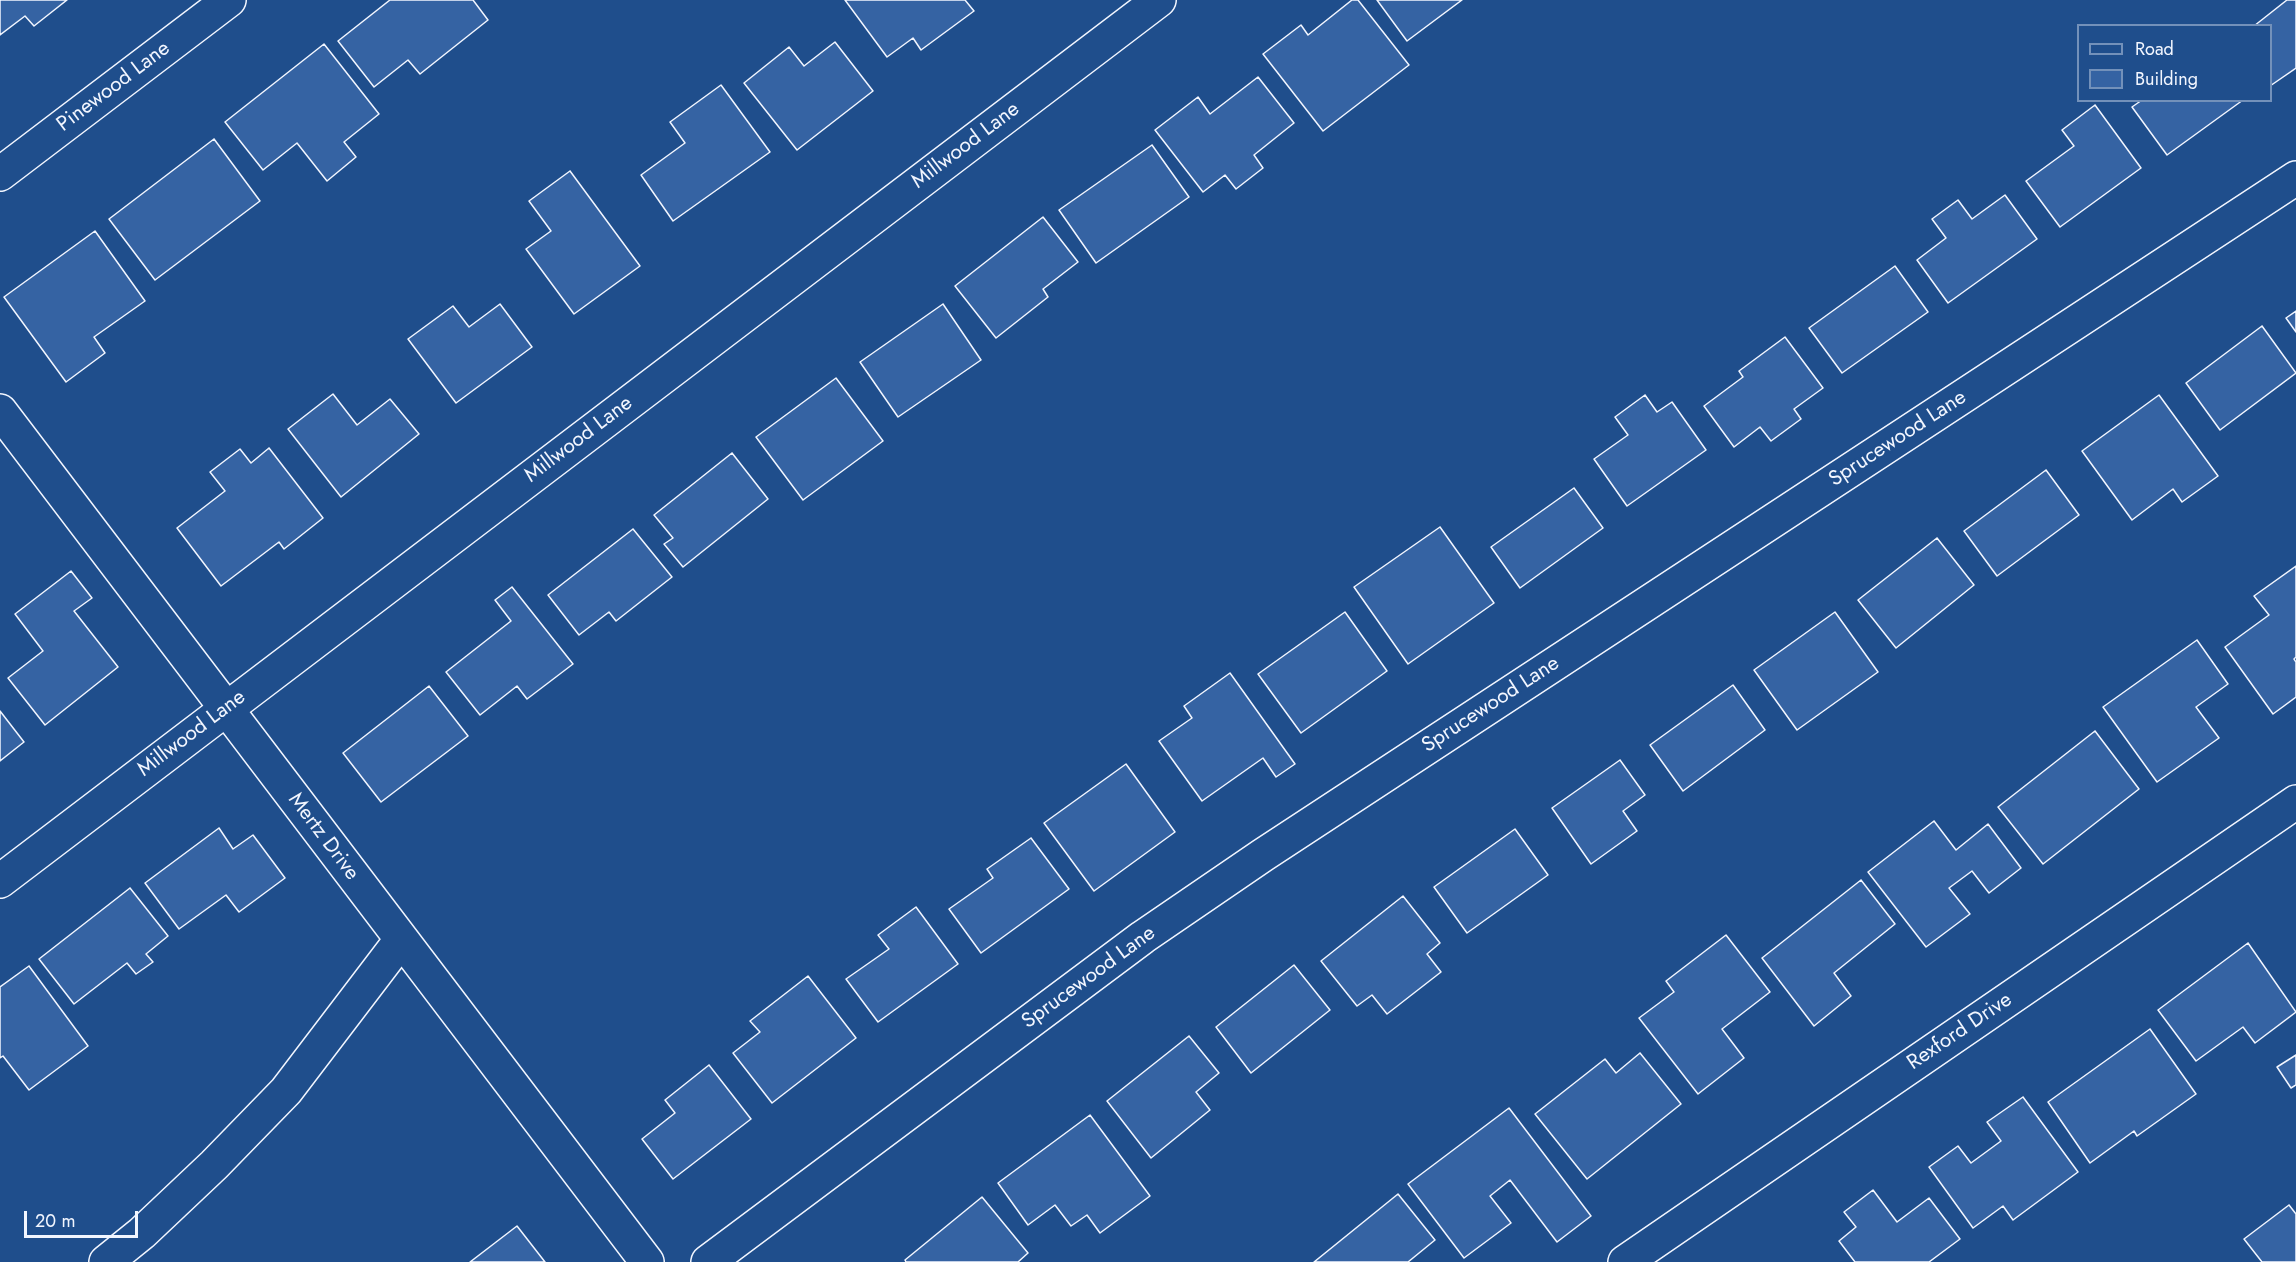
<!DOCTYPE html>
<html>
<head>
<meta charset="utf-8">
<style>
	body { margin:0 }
	#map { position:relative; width:2296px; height:1262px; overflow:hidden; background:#1f4e8c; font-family:Jost,sans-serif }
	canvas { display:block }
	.legend { position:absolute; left:2077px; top:24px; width:195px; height:78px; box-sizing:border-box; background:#1f4e8c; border:2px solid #7391ba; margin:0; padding:8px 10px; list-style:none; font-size:18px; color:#f2f6ff }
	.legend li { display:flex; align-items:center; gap:12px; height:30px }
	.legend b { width:30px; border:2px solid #7391ba }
	.scale { position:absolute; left:24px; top:1211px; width:114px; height:27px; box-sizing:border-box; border:3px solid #f2f6ff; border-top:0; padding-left:8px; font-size:18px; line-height:21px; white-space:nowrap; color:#f2f6ff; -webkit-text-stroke:4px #1f4e8c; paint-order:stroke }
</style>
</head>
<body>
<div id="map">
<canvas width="2296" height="1262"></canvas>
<ul class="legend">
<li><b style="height:8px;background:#1f4e8c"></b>Road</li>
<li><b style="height:16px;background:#3563a3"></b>Building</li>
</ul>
<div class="scale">20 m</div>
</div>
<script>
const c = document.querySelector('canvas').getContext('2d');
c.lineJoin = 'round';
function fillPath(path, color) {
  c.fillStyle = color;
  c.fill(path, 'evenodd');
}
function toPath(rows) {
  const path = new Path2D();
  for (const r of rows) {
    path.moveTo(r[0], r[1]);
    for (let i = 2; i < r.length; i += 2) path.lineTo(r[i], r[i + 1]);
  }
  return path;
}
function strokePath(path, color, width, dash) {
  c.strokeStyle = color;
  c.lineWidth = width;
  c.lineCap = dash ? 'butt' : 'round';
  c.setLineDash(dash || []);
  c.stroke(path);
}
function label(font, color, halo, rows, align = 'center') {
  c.font = font + ' Jost,sans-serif';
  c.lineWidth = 4.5;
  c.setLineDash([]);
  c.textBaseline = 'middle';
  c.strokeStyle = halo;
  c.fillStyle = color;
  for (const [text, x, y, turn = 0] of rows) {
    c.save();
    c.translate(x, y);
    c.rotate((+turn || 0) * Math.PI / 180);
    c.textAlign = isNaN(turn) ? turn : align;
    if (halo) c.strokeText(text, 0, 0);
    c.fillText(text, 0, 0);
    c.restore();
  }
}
const building = toPath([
	[0,0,67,0,34,26,25,16,0,35,0,0],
	[390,0,473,0,488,20,420,74,408,60,374,87,338,41,390,0],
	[845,0,965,0,974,11,921,50,913,38,887,57,845,0],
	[1352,0,1358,0,1409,65,1323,131,1263,54,1301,25,1308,35,1352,0],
	[1377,0,1462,0,1407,41,1377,0],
	[2287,0,2296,0,2296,68,2270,86,2270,26,2254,26,2287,0],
	[835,42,873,91,797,150,744,83,789,47,804,66,835,42],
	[324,44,379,114,344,142,356,157,327,181,297,143,263,170,225,122,324,44],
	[1258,77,1294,123,1254,155,1263,168,1236,189,1225,175,1203,192,1155,130,1198,97,1210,114,1258,77],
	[721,85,770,152,673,221,641,175,685,143,670,122,721,85],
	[2142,100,2243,100,2167,155,2132,107,2142,100],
	[2095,105,2141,168,2060,227,2026,181,2074,146,2062,130,2095,105],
	[214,139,260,201,155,280,109,219,214,139],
	[1152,145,1189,197,1096,263,1059,210,1152,145],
	[570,171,640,266,574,314,526,249,551,231,529,201,570,171],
	[2005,195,2037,239,1948,303,1917,260,1946,238,1932,219,1958,200,1972,219,2005,195],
	[1043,217,1078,262,1043,289,1048,297,996,338,955,286,1043,217],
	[95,231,145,301,94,337,105,353,66,382,4,297,95,231],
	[1895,266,1928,312,1842,373,1809,328,1895,266],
	[500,304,532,347,456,403,408,339,453,306,469,327,500,304],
	[943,304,981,360,898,417,860,362,943,304],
	[2296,311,2296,332,2286,318,2296,311],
	[2262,326,2296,373,2220,430,2186,383,2262,326],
	[1785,337,1823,388,1794,409,1801,419,1771,441,1760,427,1734,447,1704,406,1743,377,1739,371,1785,337],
	[836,378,883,441,803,500,756,437,836,378],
	[333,394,357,425,390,399,419,434,341,497,288,429,333,394],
	[1645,395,1657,412,1672,402,1706,450,1627,506,1594,459,1628,435,1615,417,1645,395],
	[2159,395,2218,476,2182,502,2173,489,2132,520,2082,451,2159,395],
	[269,448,323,518,284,549,279,542,221,586,177,528,225,491,210,472,240,449,251,463,269,448],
	[732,453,768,499,683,567,664,544,673,538,654,515,732,453],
	[2046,470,2079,515,1997,576,1964,531,2046,470],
	[1574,488,1603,528,1520,588,1491,547,1574,488],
	[1440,527,1494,603,1408,664,1354,587,1440,527],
	[633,529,672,577,616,621,609,612,579,635,548,595,633,529],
	[1937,538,1974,585,1896,648,1858,600,1937,538],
	[2296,566,2296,657,2294,659,2296,662,2296,697,2273,714,2225,647,2269,615,2254,596,2296,566],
	[71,571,92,598,74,611,118,667,45,725,8,678,43,651,15,614,71,571],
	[512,587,573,664,527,699,517,686,480,715,446,672,511,621,495,600,512,587],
	[1345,612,1387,671,1301,733,1258,674,1345,612],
	[1835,612,1878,672,1797,730,1754,670,1835,612],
	[2197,640,2228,684,2196,707,2219,738,2157,782,2103,707,2197,640],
	[1230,673,1295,764,1276,777,1263,758,1202,801,1159,741,1192,718,1184,706,1230,673],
	[1733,685,1765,730,1683,791,1650,745,1733,685],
	[429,686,468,736,381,802,343,753,429,686],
	[0,711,24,742,0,761,0,711],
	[2095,731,2139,789,2043,864,1998,807,2095,731],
	[1620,760,1645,795,1623,811,1637,831,1591,864,1552,808,1620,760],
	[1126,764,1175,832,1094,891,1044,823,1126,764],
	[1934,821,1956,850,1988,824,2021,868,1989,893,1972,871,1949,888,1970,914,1926,947,1868,872,1934,821],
	[219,828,233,849,253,835,285,878,239,912,226,895,179,929,145,883,219,828],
	[1515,829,1548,875,1467,933,1434,887,1515,829],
	[1031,838,1069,889,981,953,949,909,993,878,987,869,1031,838],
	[1861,880,1895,924,1834,973,1851,996,1814,1026,1762,958,1861,880],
	[130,888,168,936,146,954,153,962,136,974,127,963,74,1004,39,959,130,888],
	[1403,896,1440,943,1427,954,1441,972,1387,1014,1372,995,1357,1006,1321,961,1403,896],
	[916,907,958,964,878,1022,846,979,889,949,878,935,916,907],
	[1726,935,1770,992,1722,1029,1744,1058,1698,1094,1639,1018,1674,992,1666,981,1726,935],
	[2248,943,2296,1012,2255,1043,2243,1027,2196,1061,2158,1010,2248,943],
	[1294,965,1330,1010,1251,1073,1216,1027,1294,965],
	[29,966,88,1046,29,1090,3,1056,0,1058,0,987,29,966],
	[808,976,856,1038,772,1103,733,1053,760,1032,750,1021,808,976],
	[2150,1029,2196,1094,2137,1136,2134,1131,2090,1163,2048,1102,2150,1029],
	[1189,1036,1219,1073,1196,1092,1210,1110,1151,1158,1107,1101,1189,1036],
	[1640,1053,1681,1104,1587,1179,1535,1114,1605,1059,1616,1073,1640,1053],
	[2296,1055,2296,1085,2291,1088,2277,1067,2296,1055],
	[709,1065,751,1119,673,1179,642,1139,675,1113,665,1100,709,1065],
	[2023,1097,2078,1172,2013,1220,2003,1206,1973,1228,1929,1167,1958,1146,1971,1163,2001,1141,1987,1122,2023,1097],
	[1509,1108,1591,1216,1557,1242,1510,1180,1490,1196,1511,1223,1464,1258,1408,1184,1509,1108],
	[1090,1115,1150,1196,1100,1233,1087,1215,1071,1226,1055,1205,1028,1225,998,1183,1090,1115],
	[1873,1190,1897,1222,1929,1198,1960,1239,1929,1262,1855,1262,1839,1241,1856,1227,1844,1212,1873,1190],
	[1398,1194,1435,1240,1408,1262,1314,1262,1398,1194],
	[982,1197,1028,1253,1018,1262,906,1262,905,1260,982,1197],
	[2289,1205,2296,1214,2296,1262,2262,1262,2244,1239,2289,1205],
	[517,1226,545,1262,470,1262,517,1226]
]);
const minor = toPath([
	[0,174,229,0],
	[0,411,647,1262],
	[0,881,1159,0],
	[106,1262,142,1233,214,1165,286,1091,401,940],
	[708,1262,1143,937,1263,855,2296,178],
	[1625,1262,2296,802]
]);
const streetNames = [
	["Pinewood Lane",114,87,-37],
	["Millwood Lane",966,146,-37],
	["Sprucewood Lane",1898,439,-33],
	["Millwood Lane",579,440,-37],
	["Sprucewood Lane",1491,705,-33],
	["Millwood Lane",192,734,-37],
	["Mertz Drive",323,837,53],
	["Sprucewood Lane",1089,978,-36],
	["Rexford Drive",1960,1032,-34]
];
fillPath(building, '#3563a3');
strokePath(building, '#f2f6ff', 1.5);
strokePath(minor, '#f2f6ff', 36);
strokePath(minor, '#1f4e8c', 33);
label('21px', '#f2f6ff', '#1f4e8c', streetNames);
</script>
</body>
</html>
